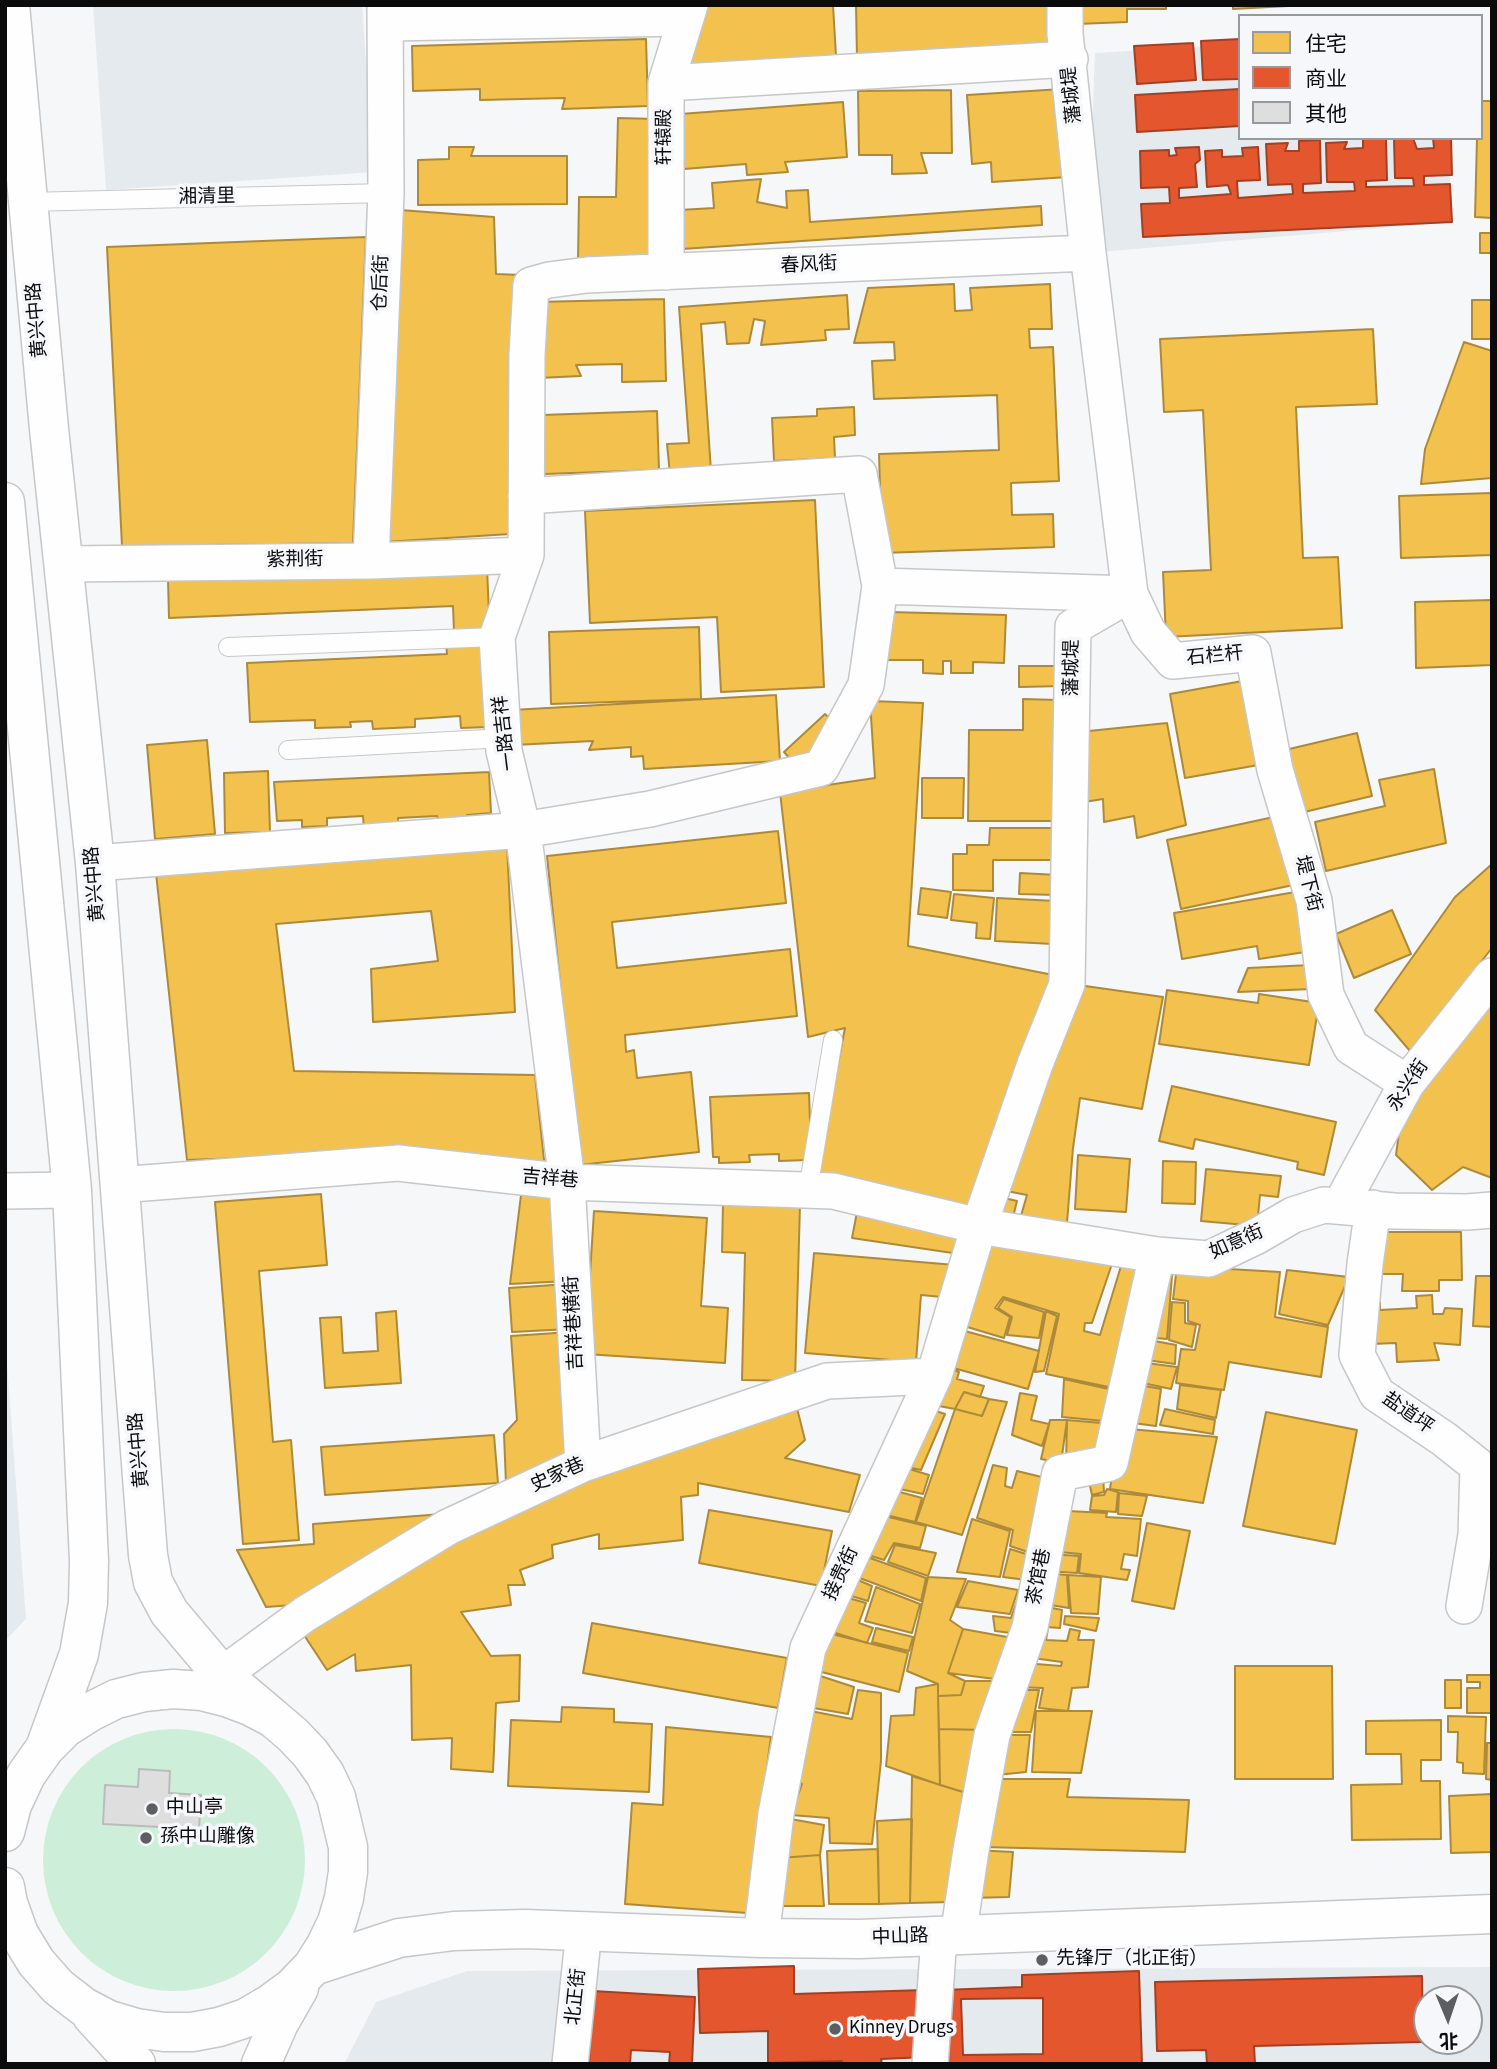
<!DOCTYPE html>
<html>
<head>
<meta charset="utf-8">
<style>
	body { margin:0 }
	#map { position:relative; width:1497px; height:2069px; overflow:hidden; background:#f6f7f9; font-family:"Source Sans 3","Noto Sans SC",sans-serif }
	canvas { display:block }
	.frame { position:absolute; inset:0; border:7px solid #0b0b0c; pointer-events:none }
	.legend { position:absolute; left:1238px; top:14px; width:245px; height:126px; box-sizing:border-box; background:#f5f7fa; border:2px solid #97999b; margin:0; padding:9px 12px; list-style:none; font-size:21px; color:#0b0b0c }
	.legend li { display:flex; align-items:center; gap:14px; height:35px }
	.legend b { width:35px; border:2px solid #97999b }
	.north { position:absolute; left:1413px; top:1985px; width:70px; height:70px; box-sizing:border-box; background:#f5f7fa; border:2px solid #97999b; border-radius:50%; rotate:178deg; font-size:19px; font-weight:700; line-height:28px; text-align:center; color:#0b0b0c }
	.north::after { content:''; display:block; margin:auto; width:24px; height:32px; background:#5d5e5f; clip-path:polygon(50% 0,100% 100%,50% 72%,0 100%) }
</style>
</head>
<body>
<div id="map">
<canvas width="1497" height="2069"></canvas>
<div class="frame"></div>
<ul class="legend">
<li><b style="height:19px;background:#f2c14e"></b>住宅</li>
<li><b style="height:19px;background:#e4572e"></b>商业</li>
<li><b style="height:19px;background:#dededf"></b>其他</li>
</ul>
<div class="north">北</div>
</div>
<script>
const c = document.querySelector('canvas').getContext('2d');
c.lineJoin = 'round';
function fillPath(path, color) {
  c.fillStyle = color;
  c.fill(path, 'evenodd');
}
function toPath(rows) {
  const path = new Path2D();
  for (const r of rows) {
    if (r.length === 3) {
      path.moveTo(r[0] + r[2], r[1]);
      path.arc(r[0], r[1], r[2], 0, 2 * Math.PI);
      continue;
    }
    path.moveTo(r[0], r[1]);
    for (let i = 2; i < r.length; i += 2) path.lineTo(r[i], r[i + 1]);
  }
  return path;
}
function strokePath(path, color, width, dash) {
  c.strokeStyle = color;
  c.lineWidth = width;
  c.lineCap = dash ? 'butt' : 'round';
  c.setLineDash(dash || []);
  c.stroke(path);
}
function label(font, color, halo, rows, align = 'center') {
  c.font = font + ' "Source Sans 3","Noto Sans SC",sans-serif';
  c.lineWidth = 7;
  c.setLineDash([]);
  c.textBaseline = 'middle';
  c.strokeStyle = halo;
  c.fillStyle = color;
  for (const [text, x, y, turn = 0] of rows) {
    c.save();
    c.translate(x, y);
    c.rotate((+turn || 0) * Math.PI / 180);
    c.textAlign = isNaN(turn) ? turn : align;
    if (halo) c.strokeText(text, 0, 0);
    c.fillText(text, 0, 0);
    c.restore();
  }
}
const built = toPath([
	[93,5,362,5,374,172,106,190],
	[1240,44,1240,138,1448,138,1452,222,1088,253,1095,53],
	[5,1336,26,1619,5,1641],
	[1492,1967,1492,2064,344,2064,376,2002,467,1971],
	[1427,1999,1469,1999,1469,2041,1427,2041]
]);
const green = toPath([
	[174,1860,131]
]);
const homes = toPath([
	[702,5,833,5,836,56,684,65,702,5],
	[856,5,1051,5,1052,54,857,58,856,5],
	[1076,5,1166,5,1166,9,1127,9,1127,22,1077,24,1076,5],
	[1233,5,1288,5,1288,6,1233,9,1233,5],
	[646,39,648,106,562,109,565,98,480,100,480,89,413,91,412,46,646,39],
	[1062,89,1068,177,992,182,991,162,972,164,967,95,1062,89],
	[951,90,952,153,921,153,927,173,892,174,892,155,859,155,858,91,951,90],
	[1481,101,1492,101,1492,218,1475,217,1477,138,1481,138,1481,101],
	[843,102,847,157,785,162,788,172,747,175,746,164,684,169,680,114,843,102],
	[618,118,656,119,655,261,578,260,579,197,616,197,618,118],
	[449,147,474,147,471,156,567,156,567,204,418,205,418,160,449,159,449,147],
	[761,179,757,202,787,208,786,191,808,190,810,222,1041,206,1042,225,682,249,679,210,714,208,712,183,761,179],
	[400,210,494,217,496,274,522,275,510,534,384,542,400,210],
	[1480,233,1492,233,1492,253,1480,253,1480,233],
	[366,237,353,543,122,546,107,247,366,237],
	[954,284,955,311,972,310,970,288,1050,284,1052,329,1029,329,1030,348,1053,347,1059,481,1011,483,1012,515,1053,514,1054,547,882,553,879,454,999,450,997,395,874,399,872,361,895,360,894,342,854,343,868,288,954,284],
	[847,295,849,329,825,330,826,340,761,345,765,321,754,319,749,343,727,344,725,322,701,324,711,471,670,474,667,444,689,443,679,307,847,295],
	[664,299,666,381,622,382,622,364,576,365,581,376,538,378,536,302,664,299],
	[1472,300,1492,300,1492,339,1472,339,1472,300],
	[1373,329,1377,404,1296,407,1303,558,1338,557,1342,628,1166,637,1163,572,1211,570,1203,410,1164,412,1160,339,1373,329],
	[1464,342,1492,351,1492,478,1421,484,1425,449,1464,342],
	[854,407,855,435,834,437,835,458,774,461,772,418,817,416,817,409,854,407],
	[657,411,659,470,544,474,542,415,657,411],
	[1492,493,1492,555,1401,558,1399,496,1492,493],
	[815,500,824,687,721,692,717,617,590,623,585,511,815,500],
	[487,566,493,716,488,727,461,728,460,716,415,719,415,727,373,729,372,721,350,722,351,727,315,728,315,720,250,722,247,663,447,654,445,633,454,632,453,606,169,618,168,579,487,566],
	[1492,600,1492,665,1416,668,1415,602,1492,600],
	[889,612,1006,615,1004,663,973,662,973,673,951,673,951,661,943,661,943,674,923,673,923,660,888,660,889,612],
	[699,627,701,699,551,704,549,632,699,627],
	[1019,666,1062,666,1063,686,1019,687,1019,666],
	[1248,680,1264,764,1185,778,1170,694,1248,680],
	[776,695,780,761,644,769,643,756,631,757,631,747,589,750,593,741,514,745,512,710,776,695],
	[1023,699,1058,700,1057,821,968,821,969,730,1023,730,1023,699],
	[870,701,923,703,908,946,1058,976,972,1215,816,1176,845,1028,808,1037,780,792,875,778,870,701],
	[825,714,839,728,798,768,784,752,825,714],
	[1167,723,1186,825,1137,838,1134,816,1104,822,1103,799,1078,803,1079,732,1167,723],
	[1357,733,1372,796,1300,813,1285,750,1357,733],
	[207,740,215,834,155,839,147,745,207,740],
	[1434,769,1446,843,1326,871,1315,822,1385,806,1379,780,1434,769],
	[268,771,270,832,225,833,224,773,268,771],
	[489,772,491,813,467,815,469,820,439,822,437,816,398,818,398,827,364,829,363,816,327,818,327,826,302,827,302,820,277,821,274,782,489,772],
	[922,778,964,778,963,818,922,818,922,778],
	[1283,815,1298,884,1181,909,1167,840,1283,815],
	[990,828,1056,828,1056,860,993,860,993,891,953,890,953,854,967,854,967,845,989,845,990,828],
	[778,831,786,903,612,922,617,968,790,949,797,1016,625,1035,626,1052,634,1050,637,1078,691,1072,699,1152,579,1165,547,856,778,831],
	[507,845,515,1012,373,1022,371,969,438,961,431,911,276,924,294,1071,535,1075,545,1169,402,1152,187,1160,156,873,507,845],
	[1492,864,1492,948,1410,1051,1375,1010,1455,897,1492,864],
	[1020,873,1058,875,1057,895,1019,894,1020,873],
	[921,888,951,892,947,918,918,914,921,888],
	[1301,891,1312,951,1259,959,1257,946,1182,959,1174,913,1301,891],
	[954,894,994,898,990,939,976,938,977,923,951,920,954,894],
	[997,898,1056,901,1053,944,995,941,997,898],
	[1392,910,1411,954,1354,978,1336,934,1392,910],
	[1311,965,1312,989,1238,992,1248,968,1311,965],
	[1071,984,1163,997,1142,1109,1080,1098,1073,1148,1066,1235,1018,1226,1027,1195,996,1189,1071,984],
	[1167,990,1258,1003,1259,994,1319,1003,1309,1065,1159,1044,1167,990],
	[1492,997,1492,1178,1463,1167,1432,1190,1396,1155,1402,1110,1492,997],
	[1172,1086,1336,1122,1324,1175,1297,1169,1298,1162,1195,1139,1193,1149,1159,1141,1172,1086],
	[809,1093,811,1149,807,1160,779,1161,779,1154,749,1155,750,1162,719,1163,719,1157,713,1157,710,1097,809,1093],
	[1078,1155,1130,1159,1126,1212,1075,1209,1078,1155],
	[1163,1161,1196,1162,1195,1204,1162,1203,1163,1161],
	[1206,1169,1281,1176,1278,1197,1260,1195,1257,1226,1201,1221,1206,1169],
	[563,1192,568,1281,510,1284,521,1195,563,1192],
	[321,1194,327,1265,259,1271,273,1442,291,1440,299,1540,243,1544,215,1202,321,1194],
	[1000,1197,1017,1201,1012,1221,996,1217,1000,1197],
	[723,1203,800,1205,795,1381,742,1380,745,1253,722,1252,723,1203],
	[594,1211,707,1218,701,1306,728,1308,725,1363,585,1354,594,1211],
	[857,1212,970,1230,966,1255,852,1238,857,1212],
	[984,1231,1116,1252,1092,1323,1085,1323,1084,1331,1100,1335,1125,1253,1152,1259,1123,1390,1046,1374,1059,1314,1003,1297,995,1308,1010,1317,1004,1338,964,1326,984,1231],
	[1377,1232,1461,1232,1462,1280,1439,1280,1439,1291,1402,1291,1403,1274,1378,1274,1377,1232],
	[814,1253,955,1265,953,1298,921,1295,916,1362,805,1353,814,1253],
	[1173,1263,1167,1339,1144,1337,1173,1263],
	[1177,1266,1280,1272,1275,1317,1328,1327,1321,1377,1229,1362,1224,1390,1176,1383,1181,1349,1195,1350,1200,1325,1188,1321,1188,1301,1173,1299,1177,1266],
	[1287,1270,1349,1277,1328,1325,1279,1314,1287,1270],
	[1476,1276,1492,1276,1492,1327,1473,1326,1476,1276],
	[568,1284,570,1329,512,1332,509,1288,568,1284],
	[1432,1295,1433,1314,1443,1314,1445,1308,1462,1309,1460,1345,1434,1343,1439,1360,1397,1362,1396,1343,1371,1344,1369,1303,1380,1302,1380,1310,1417,1308,1416,1296,1432,1295],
	[1004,1299,1044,1312,1039,1338,1007,1335,1012,1317,998,1308,1004,1299],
	[1172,1302,1185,1303,1185,1323,1196,1325,1192,1347,1169,1340,1172,1302],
	[396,1311,401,1383,325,1388,320,1318,341,1317,343,1353,378,1351,376,1313,396,1311],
	[1046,1311,1057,1316,1044,1371,1035,1372,1046,1311],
	[961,1330,1039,1351,1028,1389,950,1367,961,1330],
	[571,1332,579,1457,506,1484,504,1434,517,1420,511,1336,571,1332],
	[1144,1339,1176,1345,1175,1364,1139,1359,1144,1339],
	[1139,1362,1177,1367,1171,1389,1133,1381,1139,1362],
	[940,1364,959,1372,957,1379,984,1386,980,1397,964,1392,955,1409,928,1404,940,1364],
	[1064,1379,1122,1392,1114,1422,1062,1417,1064,1379],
	[1134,1384,1161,1389,1156,1426,1125,1422,1134,1384],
	[1180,1385,1221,1390,1216,1418,1177,1409,1180,1385],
	[964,1392,989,1399,982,1416,955,1409,964,1392],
	[1020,1393,1037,1396,1031,1420,1049,1424,1042,1446,1012,1435,1020,1393],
	[989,1399,1007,1402,962,1535,916,1522,955,1409,982,1416,989,1399],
	[796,1404,805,1440,785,1458,860,1475,849,1512,698,1483,698,1495,681,1497,683,1540,599,1549,599,1534,552,1545,553,1558,520,1570,525,1585,508,1585,511,1605,461,1612,491,1656,520,1655,519,1701,496,1703,493,1772,451,1769,452,1738,412,1740,411,1665,356,1671,355,1654,327,1670,302,1632,481,1521,636,1456,796,1404],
	[924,1407,945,1414,921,1470,899,1465,924,1407],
	[1165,1409,1215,1420,1213,1434,1160,1425,1165,1409],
	[1266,1412,1357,1430,1335,1544,1243,1526,1266,1412],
	[1050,1420,1067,1420,1061,1463,1041,1459,1050,1420],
	[1067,1420,1113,1424,1106,1460,1066,1466,1067,1420],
	[1119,1428,1217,1437,1203,1503,1110,1489,1119,1428],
	[494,1435,498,1483,325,1495,321,1447,494,1435],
	[896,1465,929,1475,923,1494,886,1486,896,1465],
	[993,1465,1007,1468,1005,1486,1012,1488,1017,1471,1054,1480,1040,1556,1010,1546,1013,1530,977,1518,993,1465],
	[1087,1473,1103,1474,1104,1492,1092,1495,1087,1473],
	[885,1488,922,1498,915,1522,874,1512,885,1488],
	[1107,1489,1118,1492,1116,1512,1090,1510,1092,1496,1104,1495,1107,1489],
	[1119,1493,1147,1496,1142,1516,1118,1514,1119,1493],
	[709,1510,832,1531,821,1586,699,1563,709,1510],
	[1068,1511,1107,1513,1106,1517,1141,1519,1137,1556,1124,1554,1121,1569,1130,1570,1127,1580,1079,1573,1081,1554,1048,1551,1068,1511],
	[455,1513,306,1604,266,1607,237,1550,314,1544,313,1524,455,1513],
	[872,1513,926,1526,920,1548,894,1543,884,1560,855,1551,872,1513],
	[972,1519,1010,1531,1000,1577,957,1572,972,1519],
	[1147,1523,1190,1531,1174,1609,1132,1601,1147,1523],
	[895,1545,936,1553,928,1576,888,1562,895,1545],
	[1010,1549,1039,1558,1034,1581,1003,1577,1010,1549],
	[856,1553,926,1578,921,1601,849,1574,856,1553],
	[1049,1554,1079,1556,1077,1573,1045,1571,1049,1554],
	[1043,1573,1067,1575,1069,1608,1038,1603,1043,1573],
	[846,1575,872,1586,868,1601,838,1592,846,1575],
	[1068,1575,1101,1577,1098,1614,1071,1613,1068,1575],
	[928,1577,966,1579,950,1620,963,1629,948,1673,965,1681,961,1695,938,1696,938,1684,907,1671,928,1577],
	[968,1581,1018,1590,1010,1614,957,1607,968,1581],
	[876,1587,920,1604,912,1633,865,1621,876,1587],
	[1020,1592,1020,1634,995,1631,993,1616,1011,1618,1020,1592],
	[838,1595,866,1603,859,1623,873,1628,867,1643,823,1629,838,1595],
	[1038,1605,1062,1610,1060,1628,1033,1626,1038,1605],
	[1065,1616,1099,1618,1096,1631,1064,1624,1065,1616],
	[592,1623,787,1658,778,1708,583,1673,592,1623],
	[876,1628,913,1637,909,1651,872,1642,876,1628],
	[1048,1628,1046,1640,1067,1641,1070,1629,1080,1631,1078,1640,1094,1640,1088,1687,1072,1688,1068,1711,1039,1708,1043,1688,1014,1687,1024,1663,1061,1666,1062,1662,1025,1657,1034,1629,1048,1628],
	[963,1629,1018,1639,1003,1680,948,1673,963,1629],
	[820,1631,908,1653,899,1692,810,1669,820,1631],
	[1235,1666,1332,1666,1333,1779,1235,1779,1235,1666],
	[808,1672,854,1687,848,1714,802,1706,808,1672],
	[1467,1675,1492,1675,1492,1713,1467,1713,1467,1688,1480,1688,1480,1682,1467,1682,1467,1675],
	[1445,1680,1461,1680,1461,1708,1445,1708,1445,1680],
	[965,1681,994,1681,986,1730,939,1729,938,1696,961,1695,965,1681],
	[938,1684,938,1696,940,1785,886,1766,891,1716,914,1715,916,1688,938,1684],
	[858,1690,881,1693,881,1761,872,1844,830,1843,829,1818,791,1815,802,1784,791,1779,805,1710,852,1719,858,1690],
	[1013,1690,1039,1690,1031,1732,997,1732,1013,1690],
	[562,1707,614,1709,614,1722,652,1724,649,1792,508,1786,511,1720,561,1722,562,1707],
	[1036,1711,1092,1711,1081,1773,1032,1772,1036,1711],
	[1448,1716,1486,1717,1484,1774,1463,1773,1463,1763,1457,1762,1458,1732,1448,1732,1448,1716],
	[1441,1720,1441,1760,1421,1760,1421,1781,1440,1781,1441,1839,1352,1840,1351,1785,1402,1784,1401,1754,1366,1754,1366,1721,1441,1720],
	[666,1727,771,1737,747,1913,625,1904,632,1803,663,1805,666,1727],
	[939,1729,986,1730,963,1792,940,1785,939,1729],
	[996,1735,1030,1735,1026,1772,987,1776,996,1735],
	[1487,1743,1492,1743,1492,1780,1486,1779,1487,1743],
	[912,1776,963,1792,952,1902,910,1903,912,1776],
	[993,1779,1070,1779,1067,1797,1189,1800,1185,1852,981,1847,993,1779],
	[1492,1794,1492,1852,1451,1853,1449,1796,1492,1794],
	[785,1818,824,1825,820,1855,779,1858,785,1818],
	[912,1819,910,1903,879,1904,877,1821,912,1819],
	[878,1849,879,1904,829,1904,827,1851,878,1849],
	[975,1850,1013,1852,1009,1897,970,1898,975,1850],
	[820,1855,824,1906,772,1906,779,1858,820,1855]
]);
const shops = toPath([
	[1240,39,1240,79,1203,80,1201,41,1240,39],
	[1193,43,1196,80,1137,84,1134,46,1193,43],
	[1240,89,1240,126,1137,132,1135,95,1240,89],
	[1363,138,1386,138,1387,180,1366,181,1366,187,1414,186,1413,178,1395,178,1394,139,1413,138,1417,149,1434,148,1433,138,1451,138,1452,175,1424,176,1424,185,1450,184,1452,222,1143,237,1141,204,1170,203,1169,187,1141,188,1140,151,1169,150,1169,156,1177,155,1175,148,1199,147,1200,160,1195,164,1197,187,1179,188,1179,198,1231,194,1228,185,1207,187,1205,151,1222,150,1222,157,1243,156,1242,148,1258,147,1260,180,1237,181,1238,198,1293,194,1292,184,1268,185,1266,144,1288,143,1285,151,1299,151,1299,141,1320,140,1321,183,1303,184,1303,193,1355,191,1354,182,1327,182,1326,143,1347,142,1344,149,1363,148,1363,138],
	[794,1966,794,1994,925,1990,927,2057,881,2059,882,2064,842,2064,842,2061,768,2063,768,2031,700,2033,698,1969,794,1966],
	[1139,1971,1142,2064,944,2064,942,1990,1022,1987,1022,1975,1139,1971],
	[1422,1976,1423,2042,1254,2046,1255,2064,1207,2064,1206,2050,1157,2051,1155,1982,1422,1976],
	[593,1991,695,1997,692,2064,669,2064,670,2052,631,2050,630,2064,589,2064,593,1991],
	[1043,1998,1043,2054,963,2055,961,1999,1043,1998]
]);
const building = toPath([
	[139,1769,170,1771,169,1793,201,1795,199,1829,103,1824,105,1785,138,1787,139,1769]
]);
const service = toPath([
	[27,202,386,193],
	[228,647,497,637],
	[288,750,504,738],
	[808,1190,833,1040]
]);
const minor = toPath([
	[386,23,686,18],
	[666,83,1070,59],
	[666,272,666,83,690,5],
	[526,496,859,474,880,586],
	[371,561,386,193,385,5],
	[63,564,371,561,526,555],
	[95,863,523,830,650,809,821,768,866,685,880,586,1130,594,1148,632,1173,661,1253,653,1275,770,1314,901,1326,995,1351,1047,1407,1083],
	[119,1185,398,1163,567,1182,833,1191,979,1226,1157,1255,1209,1259,1257,1236,1293,1215,1324,1205,1394,1211,1467,1212,1492,1210],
	[5,1191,72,1190],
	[1340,1206,1407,1083,1492,976],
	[1373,1208,1365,1264,1357,1355,1377,1394,1444,1439,1478,1466,1476,1535,1464,1606],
	[583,1464,567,1182,523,830,504,751,497,637,526,555,527,355,531,285,549,280,587,275,1088,253],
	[222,1675,305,1614,448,1527,583,1464,827,1381,934,1376],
	[958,1936,971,1850,992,1735,1030,1627,1060,1473,1110,1463,1157,1255],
	[761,1938,776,1814,808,1648,934,1376,979,1226,1035,1064,1067,984,1073,627,1130,594,1088,253,1065,34,1065,5],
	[570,2064,584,1930],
	[930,2064,939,1937]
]);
const tertiary = toPath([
	[313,1966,399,1938,454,1931,525,1929,761,1938,860,1939,1492,1914]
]);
const secondary = toPath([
	[10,5,49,429,95,863,148,1555,153,1582,169,1612,222,1675,273,1718],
	[5,502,72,1190,89,1561,88,1603,79,1654,45,1748],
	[5,1832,12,1805,26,1775,45,1748,65,1728,90,1712,116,1699,144,1692,173,1689,202,1691,226,1697,250,1706,273,1718,293,1735,310,1753,325,1774,336,1797,348,1847,348,1872,344,1898,337,1922,326,1945,313,1966,293,1987,270,2004,246,2018,219,2027,192,2032,164,2032,136,2028,109,2020,84,2007,58,1987,36,1962,19,1934,8,1903,5,1887],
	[92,2016,136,2064],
	[261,2064,279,2023,299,1988]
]);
const markers = [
	[152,1809,7,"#5d5e5f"],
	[146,1838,7,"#5d5e5f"],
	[1042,1960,7,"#5d5e5f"],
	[835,2029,7,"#5d5e5f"]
];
const streetNames = [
	["藩城堤",1073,95,-96],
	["轩辕殿",666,137,-90],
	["湘清里",207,198,-1],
	["春风街",809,266,-3],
	["仓后街",382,283,-88],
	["黄兴中路",38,320,-95],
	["紫荆街",295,561,-1],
	["石栏杆",1215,657,-6],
	["藩城堤",1073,668,-89],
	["一路吉祥",506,733,-97],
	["黄兴中路",96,884,-95],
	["堤下街",1307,884,76],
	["永兴街",1409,1086,-56],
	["吉祥巷",550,1180,5],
	["如意街",1237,1243,-24],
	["吉祥巷横街",575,1323,-93],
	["盐道坪",1407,1414,35],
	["黄兴中路",140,1450,-95],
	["史家巷",558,1476,-24],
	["接贵街",842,1574,-65],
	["茶馆巷",1040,1577,-79],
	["中山路",900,1938,-2],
	["北正街",577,1997,-84]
];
const poiNames = [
	["中山亭",166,1809],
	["孫中山雕像",160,1838],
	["先锋厅（北正街）",1056,1960],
	["Kinney Drugs",849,2029]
];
fillPath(built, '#e5eaef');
fillPath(green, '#cdeed8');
fillPath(homes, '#f2c14e');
strokePath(homes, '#ad8a3a', 2);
fillPath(shops, '#e4572e');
strokePath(shops, '#a34024', 2);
fillPath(building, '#dededf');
strokePath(building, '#bbb', 2);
strokePath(service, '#c6c7c9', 20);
strokePath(minor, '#c6c7c9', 38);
strokePath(tertiary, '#c6c7c9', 41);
strokePath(secondary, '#c6c7c9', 41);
strokePath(service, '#fefefe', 18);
strokePath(minor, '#fefefe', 35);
strokePath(tertiary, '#fefefe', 38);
strokePath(secondary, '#fefefe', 38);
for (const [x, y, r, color] of markers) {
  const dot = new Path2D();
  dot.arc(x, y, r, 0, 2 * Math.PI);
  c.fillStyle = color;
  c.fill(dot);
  strokePath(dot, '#f5f7fa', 2.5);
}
label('19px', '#0b0b0c', '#f5f7fa', streetNames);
label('19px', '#0b0b0c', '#f5f7fa', poiNames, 'left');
</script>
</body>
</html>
